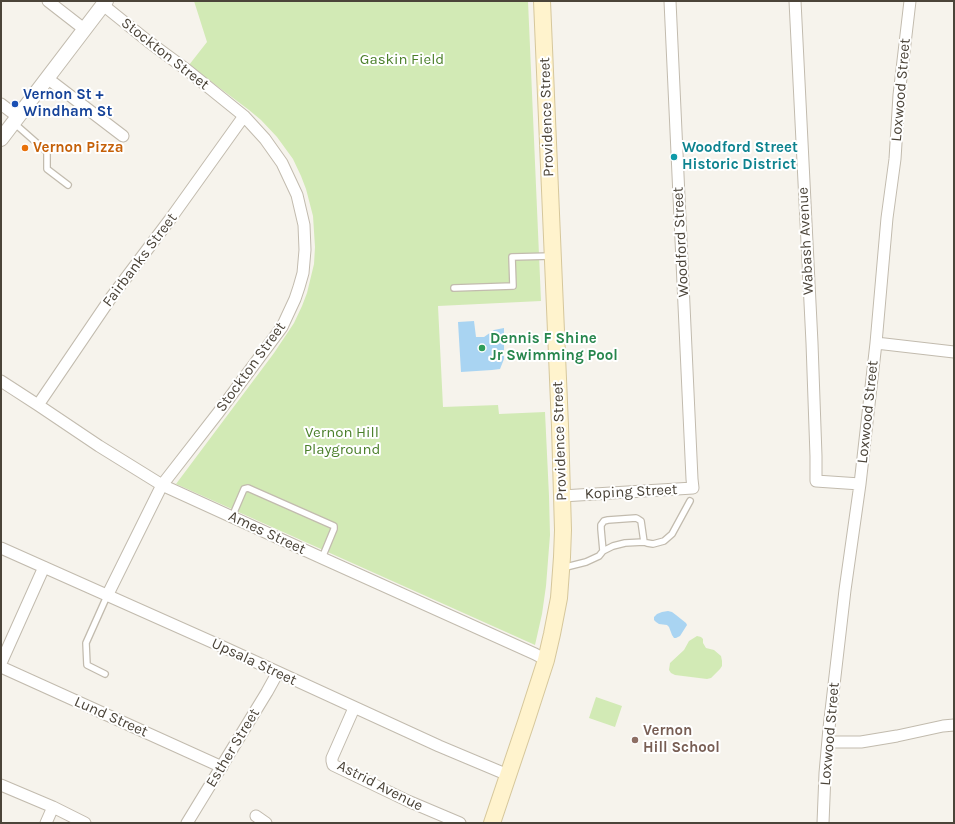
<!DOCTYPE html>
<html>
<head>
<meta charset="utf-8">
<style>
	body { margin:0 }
	#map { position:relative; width:955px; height:824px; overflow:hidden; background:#f6f3ec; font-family:Karla,sans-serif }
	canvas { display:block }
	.frame { position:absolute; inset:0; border:2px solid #4b4439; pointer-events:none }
</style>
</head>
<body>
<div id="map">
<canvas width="955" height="824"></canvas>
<div class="frame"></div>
</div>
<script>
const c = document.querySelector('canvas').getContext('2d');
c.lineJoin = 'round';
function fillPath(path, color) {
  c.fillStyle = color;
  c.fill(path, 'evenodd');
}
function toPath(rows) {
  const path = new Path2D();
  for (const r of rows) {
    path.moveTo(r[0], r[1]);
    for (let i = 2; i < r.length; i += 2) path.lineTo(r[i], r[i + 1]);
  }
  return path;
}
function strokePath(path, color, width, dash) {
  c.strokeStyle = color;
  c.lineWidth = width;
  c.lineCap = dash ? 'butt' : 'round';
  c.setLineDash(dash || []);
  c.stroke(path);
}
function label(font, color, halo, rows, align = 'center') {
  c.font = font + ' Karla,sans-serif';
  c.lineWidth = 4;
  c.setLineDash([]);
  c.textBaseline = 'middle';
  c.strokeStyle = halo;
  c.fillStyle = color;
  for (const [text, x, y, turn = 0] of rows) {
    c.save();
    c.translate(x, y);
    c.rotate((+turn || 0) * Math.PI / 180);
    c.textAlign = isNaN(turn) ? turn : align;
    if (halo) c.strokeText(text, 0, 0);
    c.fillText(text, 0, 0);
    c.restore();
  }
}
const green = toPath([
	[194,1,528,1,541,301,438,306,443,407,498,405,499,414,545,412,549,496,550,535,546,586,542,614,535,645,176,484,274,353,294,323,302,306,307,293,314,264,315,247,313,216,306,189,301,176,293,159,277,137,261,120,249,110,189,65,207,42],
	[697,636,701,637,703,639,703,643,706,648,714,650,721,656,722,661,722,666,720,669,711,678,707,679,675,675,671,673,669,670,670,663,684,650,689,641],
	[596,697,622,706,615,727,589,718]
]);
const water = toPath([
	[474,321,476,337,484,337,494,330,504,328,504,359,500,369,492,370,461,372,458,322],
	[668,611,672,612,676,615,686,623,687,625,680,636,676,638,674,638,672,635,669,627,667,625,659,624,656,622,654,620,654,617,657,614,662,612]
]);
const service = toPath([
	[14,123,47,152,47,169,68,185],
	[454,288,513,286,512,257,552,256],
	[232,517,244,489,248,488,334,526,334,529,322,558],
	[603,551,613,546,625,543,644,542],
	[562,568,586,562,599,556,603,551,601,529,601,525,604,521,608,520,636,518,638,519,641,521,644,542,647,543,653,544,664,541,672,534,690,501],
	[105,674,87,665,86,643,107,596]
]);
const minor = toPath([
	[48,1,84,29],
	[795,1,812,343,816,456,816,481,860,484],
	[103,5,149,42,187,70,244,116,265,139,282,163,297,195,304,225,305,250,303,273,299,287,295,299,282,327,218,413,162,485,107,596],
	[47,78,123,136],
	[1,104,18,117],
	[876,343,954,352],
	[1,381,38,405,99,446,162,485,322,558,535,654,546,660],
	[38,405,110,299,171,218,244,116],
	[562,496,693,488,692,479,670,1],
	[1,548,221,646,439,746,508,775],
	[1,663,44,567],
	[1,667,222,767],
	[354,708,332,758,332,761,333,765,408,801,460,823],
	[828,742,861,742,897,736,943,726,954,725],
	[1,785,53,807,85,823],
	[256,816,266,823],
	[46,823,53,807],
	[187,823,267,692,278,672],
	[823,823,825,773,829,728,845,590,860,484,876,343,887,218,895,159,899,95,910,1]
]);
const tertiary = toPath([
	[1,139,106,1]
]);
const secondary = toPath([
	[492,823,526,722,546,660,552,634,559,598,562,557,563,530,560,426,542,1]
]);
const markers = [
	[15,104,4,"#1a4fb4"],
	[25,148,4,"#e8710a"],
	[674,157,4,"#0f9aa8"],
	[482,348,4,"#2e9e5b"],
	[635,740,4,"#8d6e63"]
];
const streetNames = [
	["Stockton Street",165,54,38],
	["Loxwood Street",901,90,-85],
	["Providence Street",547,117,-92],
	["Wabash Avenue",806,241,-93],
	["Woodford Street",681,242,-93],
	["Fairbanks Street",140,260,-53],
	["Stockton Street",251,367,-54],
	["Loxwood Street",868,412,-84],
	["Providence Street",560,441,-92],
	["Koping Street",631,492,-3],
	["Ames Street",267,533,25],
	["Upsala Street",254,662,25],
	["Lund Street",111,717,24],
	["Loxwood Street",830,734,-85],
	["Esther Street",233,748,-59],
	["Astrid Avenue",380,786,27]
];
const parkNames = [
	["Gaskin Field",402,60],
	["Vernon Hill",342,433],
	["Playground",342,450]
];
const transitNames = [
	["Vernon St +",23,95],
	["Windham St",23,112]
];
const foodNames = [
	["Vernon Pizza",33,148]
];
const cultureNames = [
	["Woodford Street",682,148],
	["Historic District",682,165]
];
const leisureNames = [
	["Dennis F Shine",490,339],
	["Jr Swimming Pool",490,356]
];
const educationNames = [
	["Vernon",643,731],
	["Hill School",643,748]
];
fillPath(green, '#d2eab5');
fillPath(water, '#a9d4f2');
strokePath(service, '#c2bbae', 8);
strokePath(minor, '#c2bbae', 13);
strokePath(tertiary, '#c2bbae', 16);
strokePath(secondary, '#d6c79b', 18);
strokePath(service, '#fff', 5.5);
strokePath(minor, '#fff', 11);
strokePath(tertiary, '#fff', 14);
strokePath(secondary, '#fff3cd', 16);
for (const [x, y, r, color] of markers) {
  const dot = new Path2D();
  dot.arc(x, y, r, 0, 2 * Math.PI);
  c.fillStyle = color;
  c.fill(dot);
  strokePath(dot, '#fff', 1.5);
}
label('15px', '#4b4439', '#fff', streetNames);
label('15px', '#4a7f2a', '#fff', parkNames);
label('bold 15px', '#164399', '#fff', transitNames, 'left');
label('bold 15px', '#c56008', '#fff', foodNames, 'left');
label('bold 15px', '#0d838f', '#fff', cultureNames, 'left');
label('bold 15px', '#27864d', '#fff', leisureNames, 'left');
label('bold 15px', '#785e54', '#fff', educationNames, 'left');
</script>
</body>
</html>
